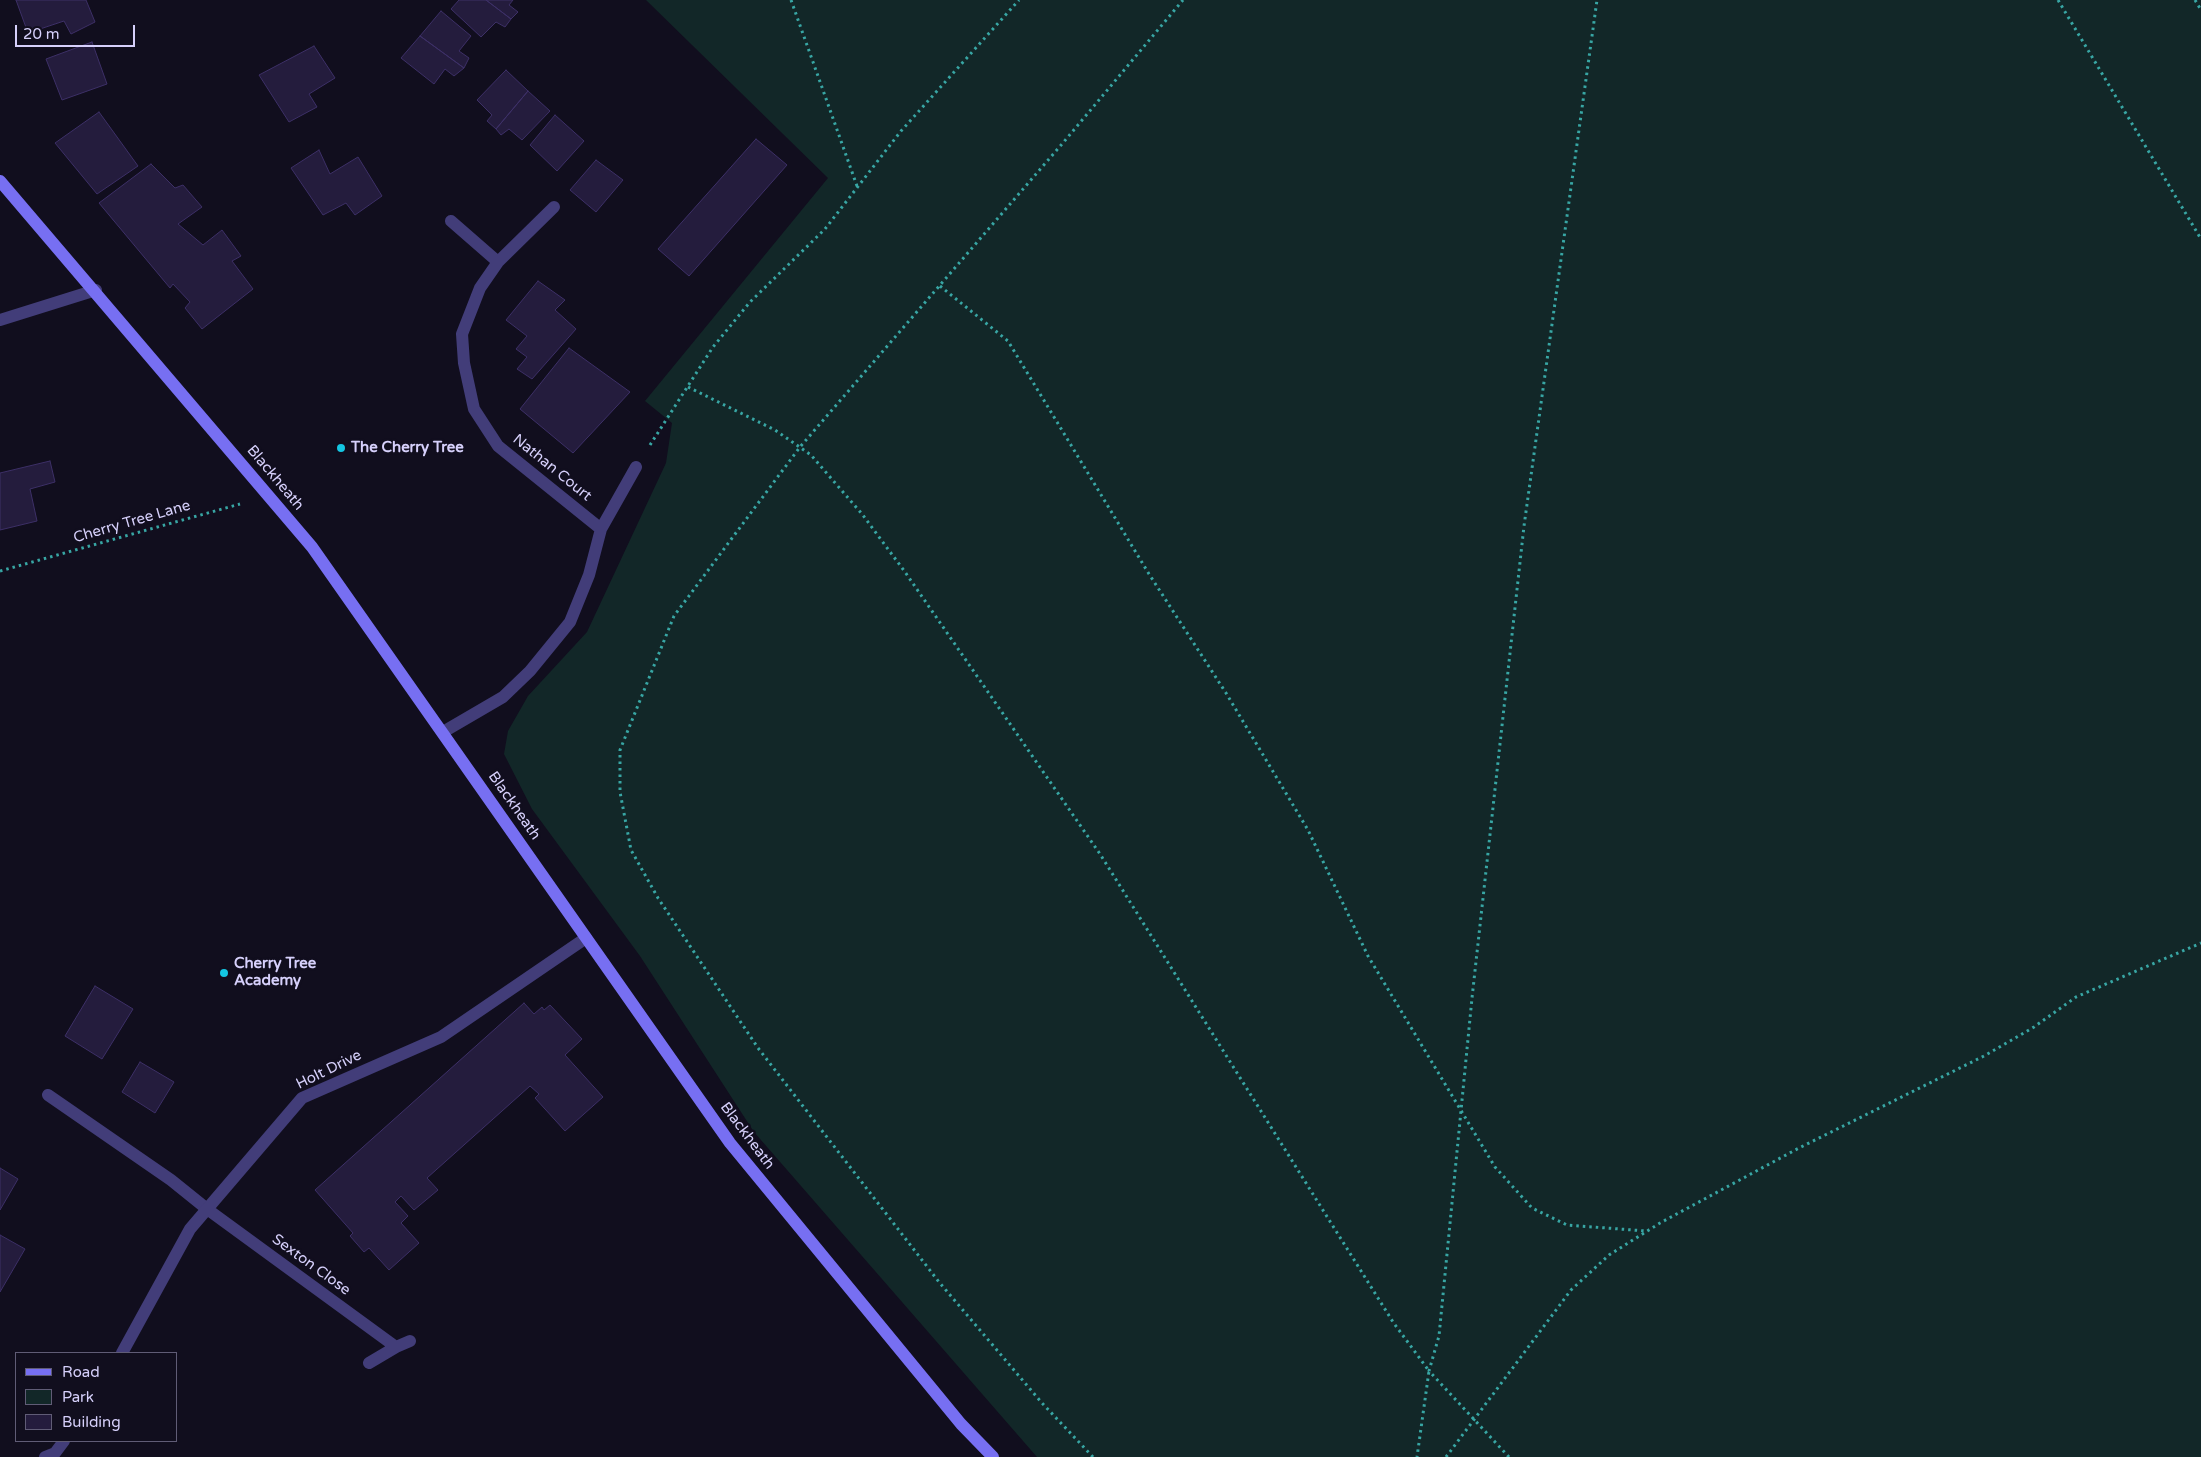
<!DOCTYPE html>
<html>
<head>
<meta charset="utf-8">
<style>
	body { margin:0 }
	#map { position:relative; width:2201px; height:1457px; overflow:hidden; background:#110e1e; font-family:"Varela Round",sans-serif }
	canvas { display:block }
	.legend { position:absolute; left:15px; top:1352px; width:162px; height:90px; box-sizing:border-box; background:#110e1e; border:1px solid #605c76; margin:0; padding:6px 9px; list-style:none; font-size:15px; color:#d6d0fb }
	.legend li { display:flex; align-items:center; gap:10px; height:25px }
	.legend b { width:25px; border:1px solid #605c76 }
	.scale { position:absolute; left:15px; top:25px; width:120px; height:22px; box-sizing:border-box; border:2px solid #d6d0fb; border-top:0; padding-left:6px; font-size:15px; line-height:18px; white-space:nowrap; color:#d6d0fb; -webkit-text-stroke:4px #110e1e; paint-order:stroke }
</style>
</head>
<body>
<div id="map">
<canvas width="2201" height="1457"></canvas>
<ul class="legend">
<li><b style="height:6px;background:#776ff2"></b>Road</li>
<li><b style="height:14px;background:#122728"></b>Park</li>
<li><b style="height:14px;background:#241c3d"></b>Building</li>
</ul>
<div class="scale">20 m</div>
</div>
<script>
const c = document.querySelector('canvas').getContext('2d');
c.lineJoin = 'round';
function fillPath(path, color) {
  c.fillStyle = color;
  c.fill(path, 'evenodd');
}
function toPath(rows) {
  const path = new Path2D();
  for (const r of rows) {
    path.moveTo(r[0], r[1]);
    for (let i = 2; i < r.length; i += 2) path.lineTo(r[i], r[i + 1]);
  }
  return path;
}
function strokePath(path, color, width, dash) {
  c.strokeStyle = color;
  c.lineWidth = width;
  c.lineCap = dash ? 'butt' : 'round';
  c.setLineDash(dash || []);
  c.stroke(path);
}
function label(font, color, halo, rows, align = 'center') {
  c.font = font + ' "Varela Round",sans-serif';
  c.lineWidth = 5;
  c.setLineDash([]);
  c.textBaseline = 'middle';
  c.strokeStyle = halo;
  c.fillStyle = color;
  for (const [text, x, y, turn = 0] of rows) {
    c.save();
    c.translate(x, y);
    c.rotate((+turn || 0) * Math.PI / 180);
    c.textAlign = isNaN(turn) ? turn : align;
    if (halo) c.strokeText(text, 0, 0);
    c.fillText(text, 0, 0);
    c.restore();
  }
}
const green = toPath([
	[646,0,2201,0,2201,1457,1037,1457,754,1132,640,956,532,809,504,754,508,731,528,696,587,632,666,463,672,423,645,401,828,178]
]);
const building = toPath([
	[16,0,86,0,95,22,71,34,64,21,28,33,16,0],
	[459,0,486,0,511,19,505,27,496,22,481,37,451,9,459,0],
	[486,0,513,0,509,5,518,12,511,19,486,0],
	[441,11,471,36,459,51,469,58,464,68,420,36,441,11],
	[420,36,464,68,454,76,445,69,434,84,401,58,420,36],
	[92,42,107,84,62,100,46,59,92,42],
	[314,46,335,78,309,94,317,107,289,122,259,75,314,46],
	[506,70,528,91,496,129,487,121,492,115,477,100,506,70],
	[528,91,550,111,522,140,509,129,501,135,496,129,528,91],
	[99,112,138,166,97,194,55,143,99,112],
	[555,115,584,141,557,171,530,145,555,115],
	[756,139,787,165,689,276,658,249,756,139],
	[319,150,330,174,358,157,382,196,355,215,346,203,323,215,291,168,319,150],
	[596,160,623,180,596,212,570,190,596,160],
	[151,164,175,188,183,185,202,207,178,224,203,245,222,230,241,256,232,261,253,289,202,329,185,308,190,302,173,284,170,288,99,203,151,164],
	[538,281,565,300,555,310,576,329,532,379,517,369,527,357,516,349,527,336,506,320,538,281],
	[569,348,630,392,573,453,520,409,569,348],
	[50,461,55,482,30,489,37,521,0,530,0,473,50,461],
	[95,986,133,1009,102,1059,65,1036,95,986],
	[524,1003,534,1014,542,1007,544,1010,550,1005,582,1039,565,1055,603,1097,565,1131,535,1098,539,1094,530,1086,427,1178,438,1190,414,1210,401,1196,395,1202,408,1216,401,1223,419,1243,389,1270,369,1248,364,1252,350,1236,353,1233,315,1190,524,1003],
	[140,1062,174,1082,155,1113,122,1092,140,1062],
	[0,1168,18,1179,0,1210,0,1168],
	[0,1235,25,1249,0,1292,0,1235]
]);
const path = toPath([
	[791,0,857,186],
	[2058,0,2201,239],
	[2195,0,2201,10],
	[940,286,1008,341,1149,574,1226,693,1308,830,1368,956,1495,1167,1532,1208,1567,1225,1646,1231],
	[688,387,775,430,811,455,862,514,905,572,1100,854,1393,1322,1429,1371,1417,1457],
	[650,445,713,347,750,302,825,229,901,131,1019,0],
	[0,571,240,504],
	[1093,1457,1042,1403,939,1282,758,1048,658,898,631,850,620,792,620,750,674,616,800,447,1062,144,1183,0],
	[1446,1457,1571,1290,1609,1255,1660,1223,1799,1148,1984,1056,2034,1027,2076,997,2201,943],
	[1509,1457,1429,1371,1439,1336,1472,998,1524,526,1597,0]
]);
const lane = toPath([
	[48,1095,171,1180,207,1209]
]);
const street = toPath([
	[554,207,498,262,480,288,462,334,464,363,474,409,498,446,601,529],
	[451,221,498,262],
	[0,320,96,290],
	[443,732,503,697,530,671,570,622,589,575,601,529,636,467],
	[207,1209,396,1347,410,1341],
	[122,1353,190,1229,302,1098,441,1037,586,938],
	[369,1363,396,1347],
	[45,1457,55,1453,64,1441]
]);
const secondary = toPath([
	[0,181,312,547,730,1143,961,1424,993,1457]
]);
const markers = [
	[341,448,5,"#14c6e2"],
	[224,973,5,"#14c6e2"]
];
const poiNames = [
	["The Cherry Tree",351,448],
	["Cherry Tree",234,964],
	["Academy",234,981]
];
const streetNames = [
	["Nathan Court",552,468,39],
	["Blackheath",275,478,50],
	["Cherry Tree Lane",132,522,-16],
	["Blackheath",514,806,55],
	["Holt Drive",329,1070,-26],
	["Blackheath",747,1136,53],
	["Sexton Close",311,1265,36]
];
fillPath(green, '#122728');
fillPath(building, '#241c3d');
strokePath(building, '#3d3067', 1);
strokePath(path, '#38a6a4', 3, [2.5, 4]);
strokePath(lane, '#423d79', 12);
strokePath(street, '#423d79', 12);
strokePath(secondary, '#776ff2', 12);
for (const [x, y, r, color] of markers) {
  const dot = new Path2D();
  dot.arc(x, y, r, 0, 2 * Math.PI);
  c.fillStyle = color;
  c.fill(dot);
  strokePath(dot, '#110e1e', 2);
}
label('bold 15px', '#d6d0fb', '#110e1e', poiNames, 'left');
label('15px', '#d6d0fb', '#110e1e', streetNames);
</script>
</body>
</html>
